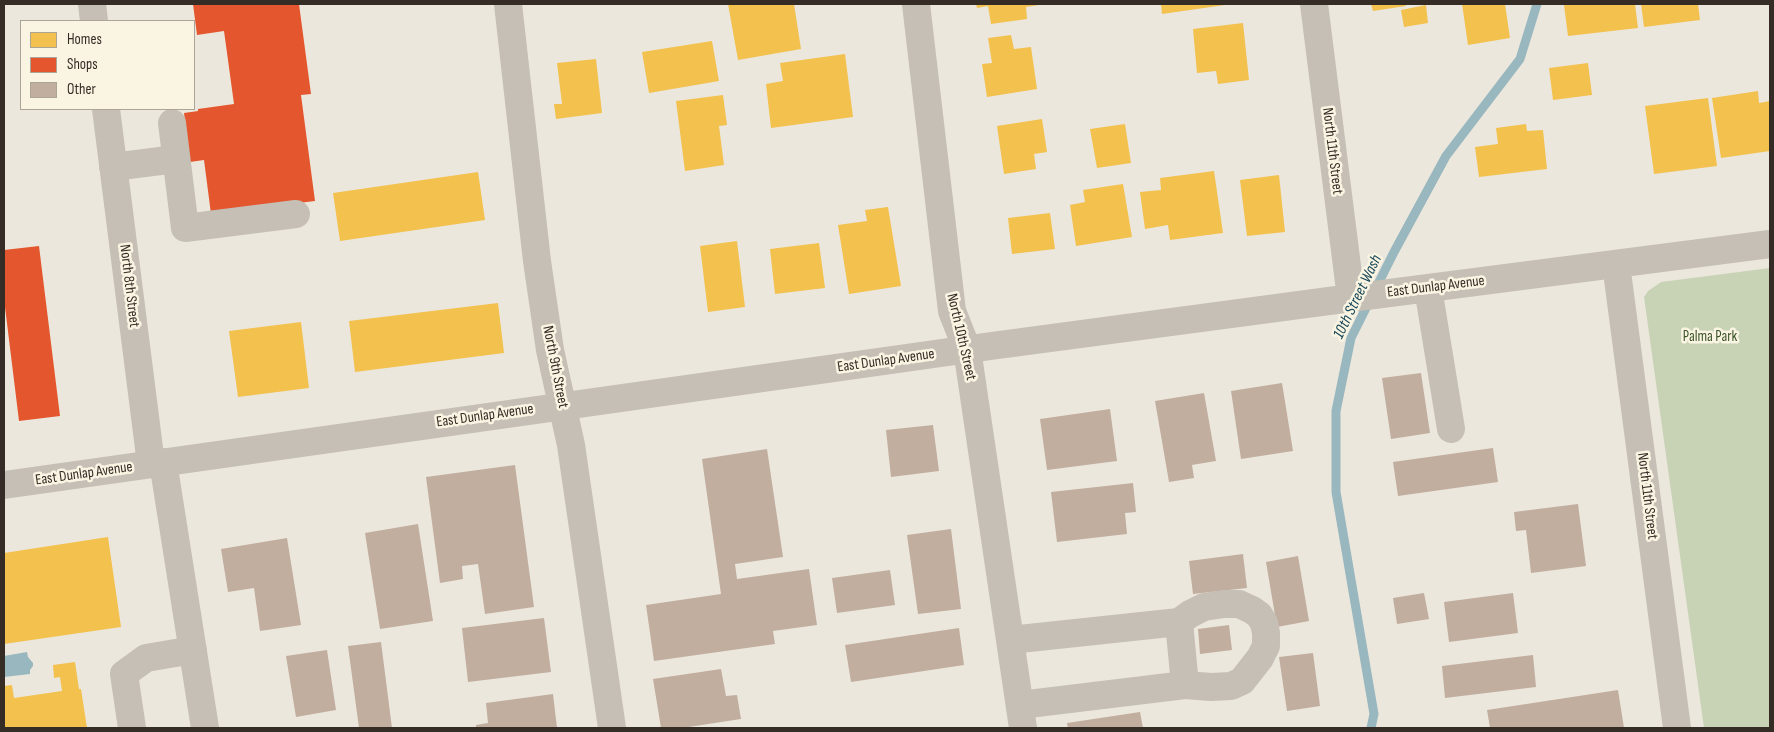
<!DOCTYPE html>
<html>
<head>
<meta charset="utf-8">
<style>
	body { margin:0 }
	#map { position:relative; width:1774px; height:732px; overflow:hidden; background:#ece7dd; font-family:"Sofia Sans Condensed",sans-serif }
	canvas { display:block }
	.frame { position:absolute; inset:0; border:5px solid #352d25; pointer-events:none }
	.legend { position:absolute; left:20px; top:20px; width:175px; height:90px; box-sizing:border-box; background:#faf4e3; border:1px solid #aba497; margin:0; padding:6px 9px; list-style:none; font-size:15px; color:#352d25 }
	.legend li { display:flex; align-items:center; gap:10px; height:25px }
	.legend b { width:25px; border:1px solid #aba497 }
</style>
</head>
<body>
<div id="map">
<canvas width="1774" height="732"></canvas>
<div class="frame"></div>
<ul class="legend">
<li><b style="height:14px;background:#f2c14e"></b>Homes</li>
<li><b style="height:14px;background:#e4572e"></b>Shops</li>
<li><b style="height:14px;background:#c1ae9e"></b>Other</li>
</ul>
</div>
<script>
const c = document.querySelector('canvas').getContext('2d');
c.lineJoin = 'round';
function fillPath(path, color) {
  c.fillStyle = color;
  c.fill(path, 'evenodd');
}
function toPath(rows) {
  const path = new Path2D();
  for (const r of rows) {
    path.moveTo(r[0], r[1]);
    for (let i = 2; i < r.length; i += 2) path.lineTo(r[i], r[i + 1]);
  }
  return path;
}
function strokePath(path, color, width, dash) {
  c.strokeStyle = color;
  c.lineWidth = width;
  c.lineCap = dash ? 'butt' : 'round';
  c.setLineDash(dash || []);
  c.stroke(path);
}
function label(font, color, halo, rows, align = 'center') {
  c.font = font + ' "Sofia Sans Condensed",sans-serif';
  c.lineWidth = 5;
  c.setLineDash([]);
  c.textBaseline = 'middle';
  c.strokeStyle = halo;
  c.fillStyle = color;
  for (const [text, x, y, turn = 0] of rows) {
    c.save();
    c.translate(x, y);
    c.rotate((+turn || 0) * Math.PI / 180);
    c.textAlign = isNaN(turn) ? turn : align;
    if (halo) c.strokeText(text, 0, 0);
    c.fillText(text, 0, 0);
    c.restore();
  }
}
const green = toPath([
	[1770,268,1770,728,1704,728,1644,297,1648,291,1661,282]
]);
const water = toPath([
	[27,652,28,657,33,663,33,666,30,670,30,674,4,677,4,656]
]);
const homes = toPath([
	[728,4,794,4,801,49,738,60],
	[976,4,1039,4,1039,5,1026,7,1027,19,991,24,988,6,977,8],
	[1161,4,1225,4,1225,5,1162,14],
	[1371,4,1405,4,1406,6,1373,11],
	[1462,4,1505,4,1510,38,1468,45],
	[1575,4,1635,4,1638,28,1568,36,1564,5],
	[1641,4,1698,4,1700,20,1644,27],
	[1426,5,1428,23,1404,27,1401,10],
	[1243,23,1249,80,1218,84,1216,71,1197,73,1193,29],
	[1011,35,1014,49,1031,47,1037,89,987,97,982,64,992,63,988,38],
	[712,41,719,81,649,93,642,52],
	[845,54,853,117,771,128,766,84,783,81,780,63],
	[596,59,602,113,556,119,554,104,562,104,557,63],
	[1588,63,1592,95,1553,100,1549,68],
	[1758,91,1759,103,1770,101,1770,151,1721,158,1712,98],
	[723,95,727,125,719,126,724,165,685,171,676,101],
	[1708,98,1717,166,1654,174,1645,106],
	[1042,119,1047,152,1034,154,1036,169,1004,174,997,126],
	[1125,124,1131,163,1097,168,1090,129],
	[1526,124,1527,131,1543,130,1547,169,1479,177,1475,147,1498,144,1496,128],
	[1214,171,1223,233,1170,240,1168,225,1145,229,1140,192,1161,190,1160,178],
	[478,172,485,220,340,241,333,193],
	[1279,175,1285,232,1247,236,1240,180],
	[1123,184,1132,237,1076,246,1070,205,1085,202,1083,190],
	[888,207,901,286,849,294,838,225,867,221,865,210],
	[1050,213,1055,249,1012,254,1008,218],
	[737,241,745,307,708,312,700,246],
	[819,243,825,288,775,294,770,249],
	[498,303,504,353,355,372,349,321],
	[301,322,309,388,238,397,229,331],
	[108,537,121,627,4,644,4,553],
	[75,662,79,689,81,689,87,728,4,728,4,686,12,685,14,698,62,691,60,677,54,678,53,665]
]);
const shops = toPath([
	[193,4,299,4,311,94,301,95,315,201,211,214,204,160,190,162,184,113,198,111,198,109,234,104,224,31,197,35],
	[39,246,60,416,19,421,4,299,4,250]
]);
const stream = toPath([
	[1371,728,1374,714,1336,492,1336,411,1351,338,1394,252,1446,156,1520,59,1537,4]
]);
const building = toPath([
	[1421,373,1430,433,1391,439,1382,378],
	[1282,383,1293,451,1241,459,1231,391],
	[1204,393,1216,461,1192,465,1194,478,1169,482,1155,401],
	[1110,409,1117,461,1047,470,1040,419],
	[933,425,939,471,891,477,886,430],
	[1493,448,1498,482,1398,496,1393,462],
	[767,449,783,557,735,564,737,579,809,569,817,625,773,631,775,644,654,661,646,605,721,594,702,459],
	[515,465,534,607,485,614,478,564,462,566,463,579,440,583,426,477],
	[1133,483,1136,512,1125,513,1127,534,1057,542,1051,492],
	[1578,504,1586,566,1531,573,1526,530,1516,531,1514,512],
	[418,524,433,621,380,629,365,533],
	[951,529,961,609,918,614,907,535],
	[287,538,301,625,260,631,254,588,228,592,221,549],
	[1243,554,1247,588,1193,594,1189,561],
	[1298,556,1309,621,1277,627,1266,562],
	[890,570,895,605,837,613,832,578],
	[1424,593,1429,619,1397,624,1393,598],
	[1513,593,1518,633,1449,642,1444,602],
	[544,618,551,672,468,682,462,628],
	[1229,625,1232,650,1200,654,1198,629],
	[959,628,964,665,851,682,845,645],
	[381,642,392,728,359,728,348,646],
	[327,650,336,710,296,717,286,656],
	[1313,653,1320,706,1287,711,1279,657],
	[1533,655,1536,687,1445,698,1442,666],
	[721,669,726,696,737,695,741,719,682,728,661,728,653,679],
	[1618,690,1624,728,1490,728,1487,710],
	[553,694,557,728,476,728,476,725,488,723,486,703],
	[1140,712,1143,728,1068,728,1067,723]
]);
const minor = toPath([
	[92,4,94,21],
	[508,4,537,261,550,350,571,445,612,728],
	[916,4,952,311,967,349,1023,728],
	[1314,4,1351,298],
	[106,109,151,464],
	[172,123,185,228,296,214],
	[113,167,176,159],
	[1616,264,1677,728],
	[1428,288,1451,429],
	[163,462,205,728],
	[4,485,991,346,1374,295,1770,244],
	[1179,622,1185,685],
	[1010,640,1179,622,1190,614,1204,607,1224,604,1239,604,1252,610,1259,615,1264,623,1266,633,1266,646,1260,658,1242,681,1231,686,1211,687,1185,685,1020,705],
	[132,728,124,674,146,658,193,650]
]);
const streetNames = [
	["North 11th Street",1332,151,83],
	["North 8th Street",129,286,83],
	["East Dunlap Avenue",1436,287,-7],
	["North 10th Street",961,337,77],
	["East Dunlap Avenue",886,361,-8],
	["North 9th Street",555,367,79],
	["East Dunlap Avenue",485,416,-8],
	["East Dunlap Avenue",84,474,-8],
	["North 11th Street",1647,496,83]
];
const parkNames = [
	["Palma Park",1710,337]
];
const waterNames = [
	["10th Street Wash",1358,297,-64]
];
fillPath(green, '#c8d3b6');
fillPath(water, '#98b7be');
fillPath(homes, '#f2c14e');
fillPath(shops, '#e4572e');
strokePath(stream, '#98b7be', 9);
fillPath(building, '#c1ae9e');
strokePath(minor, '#c5bfb6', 28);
label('15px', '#352d25', '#faf4e3', streetNames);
label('15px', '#3c5428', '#faf4e3', parkNames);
label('italic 16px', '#194858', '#faf4e3', waterNames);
</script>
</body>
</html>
